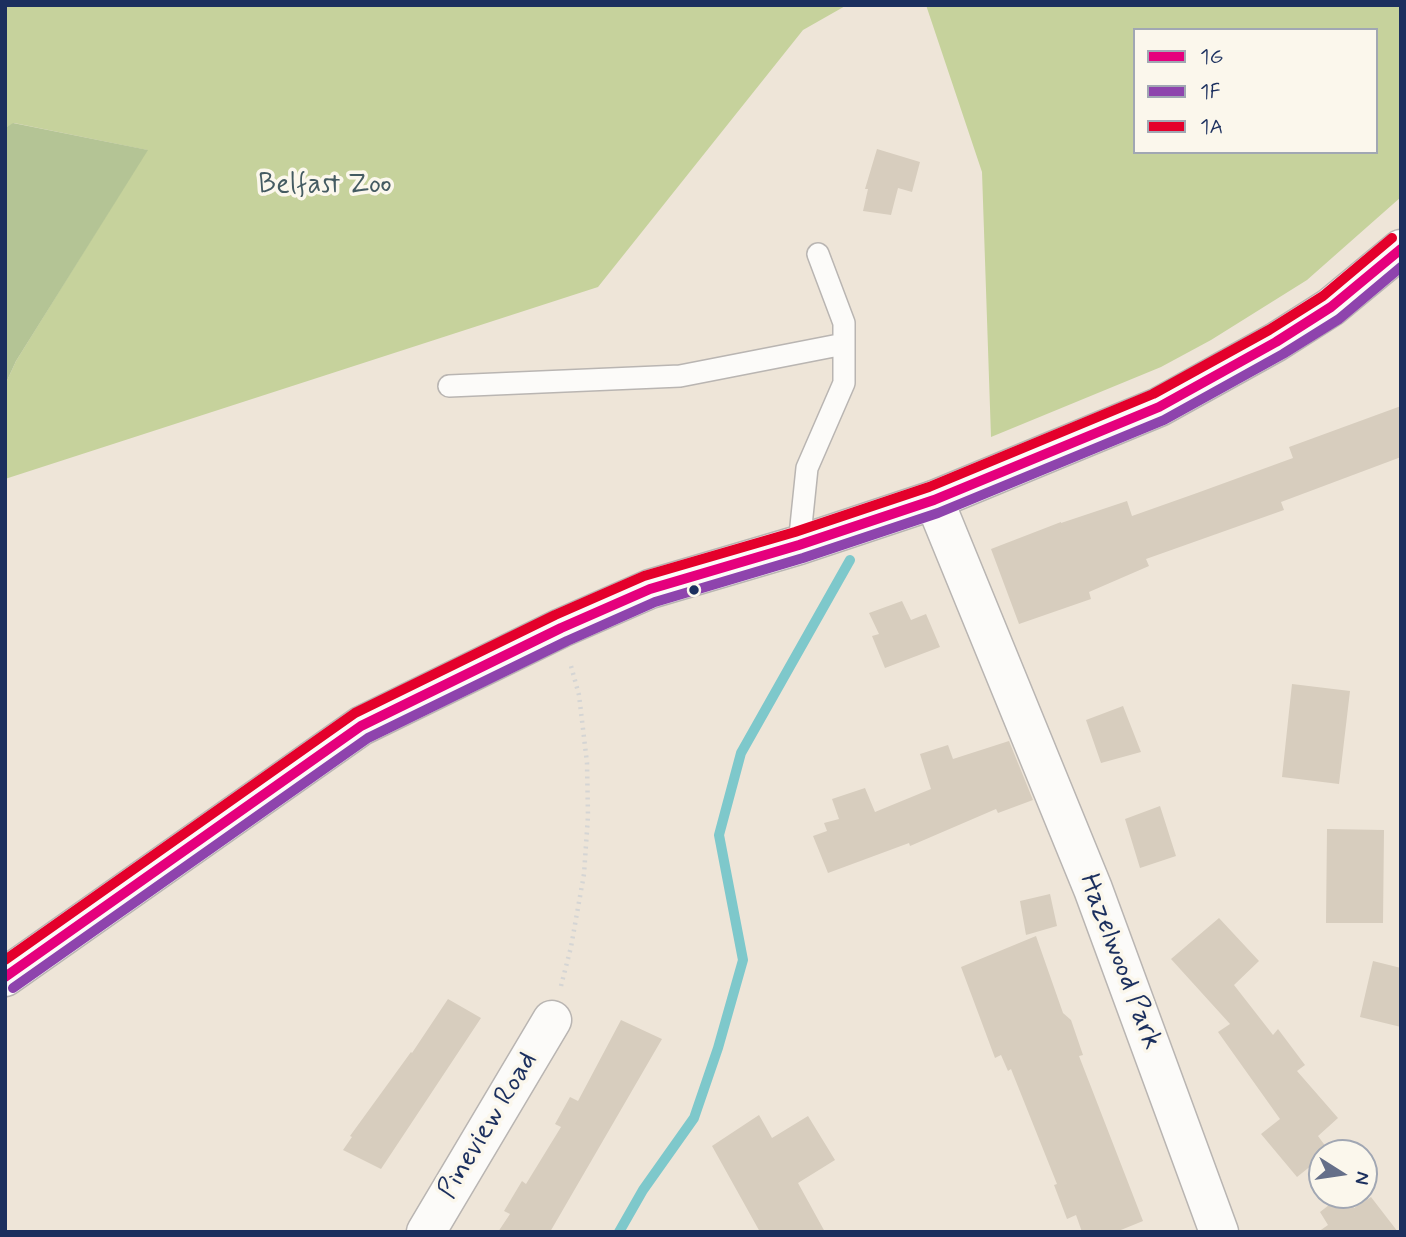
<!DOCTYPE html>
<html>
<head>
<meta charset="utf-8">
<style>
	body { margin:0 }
	#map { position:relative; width:1406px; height:1237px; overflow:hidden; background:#eee5d8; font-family:Mynerve,sans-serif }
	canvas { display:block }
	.frame { position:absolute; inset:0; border:7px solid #1b2f5e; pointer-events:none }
	.legend { position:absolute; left:1133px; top:28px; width:245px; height:126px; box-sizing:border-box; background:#fbf7ec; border:2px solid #a1a7b3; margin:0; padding:9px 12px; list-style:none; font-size:21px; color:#1b2f5e }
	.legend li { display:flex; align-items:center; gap:14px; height:35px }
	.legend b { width:35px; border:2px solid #a1a7b3 }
	.north { position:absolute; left:1308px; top:1139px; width:70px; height:70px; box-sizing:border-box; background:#fbf7ec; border:2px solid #a1a7b3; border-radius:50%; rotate:102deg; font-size:19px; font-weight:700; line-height:28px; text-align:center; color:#1b2f5e }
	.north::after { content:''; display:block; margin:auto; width:24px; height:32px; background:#656f89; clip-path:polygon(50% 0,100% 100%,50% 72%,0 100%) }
</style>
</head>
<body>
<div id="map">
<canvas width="1406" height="1237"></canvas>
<div class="frame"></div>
<ul class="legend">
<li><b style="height:9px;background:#e5007d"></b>1G</li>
<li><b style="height:9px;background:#8e44ad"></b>1F</li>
<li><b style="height:9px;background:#e4002b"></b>1A</li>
</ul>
<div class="north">N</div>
</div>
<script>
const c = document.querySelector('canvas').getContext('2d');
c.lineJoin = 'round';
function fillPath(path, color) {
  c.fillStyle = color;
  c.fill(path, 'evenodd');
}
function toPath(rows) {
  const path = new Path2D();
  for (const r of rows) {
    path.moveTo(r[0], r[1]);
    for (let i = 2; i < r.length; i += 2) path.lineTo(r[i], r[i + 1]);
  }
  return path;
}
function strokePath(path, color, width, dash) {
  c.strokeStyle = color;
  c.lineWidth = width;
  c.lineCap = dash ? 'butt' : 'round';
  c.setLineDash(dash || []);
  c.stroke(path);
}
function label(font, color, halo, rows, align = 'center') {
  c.font = font + ' Mynerve,sans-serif';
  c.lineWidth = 7;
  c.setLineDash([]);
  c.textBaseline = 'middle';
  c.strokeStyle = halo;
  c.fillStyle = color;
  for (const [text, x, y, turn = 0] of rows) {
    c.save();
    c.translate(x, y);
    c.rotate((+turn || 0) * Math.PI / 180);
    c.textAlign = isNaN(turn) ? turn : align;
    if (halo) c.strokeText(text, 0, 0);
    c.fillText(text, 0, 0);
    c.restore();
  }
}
const green = toPath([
	[5,5,847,5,803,30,598,287,5,479,5,385,16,361,147,150,14,123,5,128],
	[926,5,1401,5,1401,197,1307,280,1211,340,1161,367,991,437,982,172],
	[1135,30,1376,30,1376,152,1135,152]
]);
const forest = toPath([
	[13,123,148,150,16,361,5,385,5,128]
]);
const stream = toPath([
	[619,1232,643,1190,694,1118,718,1048,743,960,719,835,741,753,850,560]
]);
const building = toPath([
	[877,149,920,162,912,192,898,188,891,215,863,211,868,189,865,189],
	[1401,406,1401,457,1281,502,1284,510,1146,559,1149,566,1089,592,1091,599,1019,624,991,549,1061,522,1061,523,1127,501,1132,516,1197,493,1293,458,1289,447],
	[902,601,911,620,926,614,940,647,885,668,872,636,879,634,869,613],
	[1292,684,1350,691,1339,784,1282,777],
	[1123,706,1141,752,1101,763,1086,720],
	[1009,741,1033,800,998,813,996,809,910,846,909,843,828,873,813,836,827,831,824,823,839,819,832,799,865,788,875,812,931,789,920,754,948,745,953,759],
	[1160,806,1176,856,1140,868,1125,819],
	[1327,829,1384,830,1383,923,1326,923],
	[1050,894,1057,926,1026,935,1020,901],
	[1219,918,1259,961,1234,985,1273,1035,1278,1029,1305,1065,1297,1071,1338,1118,1318,1136,1329,1151,1327,1153,1322,1153,1322,1157,1297,1177,1261,1134,1280,1119,1218,1032,1230,1024,1171,959],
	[1036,936,1063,1013,1071,1020,1083,1055,1079,1056,1143,1221,1116,1232,1082,1232,1076,1215,1067,1219,1054,1185,1057,1184,1011,1069,1008,1071,1001,1055,995,1058,961,967],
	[1373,961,1401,968,1401,1027,1360,1017],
	[448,999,481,1018,381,1169,343,1150,352,1137,350,1136,411,1052,412,1053],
	[621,1020,662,1039,550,1232,498,1232,510,1214,504,1211,522,1181,526,1184,561,1127,555,1124,570,1097,578,1101],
	[759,1115,772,1138,808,1116,835,1160,798,1183,825,1232,760,1232,712,1146],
	[1342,1195,1346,1195,1354,1208,1371,1197,1398,1232,1318,1232,1328,1225,1320,1212]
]);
const path = toPath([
	[561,986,571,947,584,874,588,816,587,763,579,695,571,666]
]);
const service = toPath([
	[449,386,680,376,844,344],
	[799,545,807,468,844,383,844,323,818,254]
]);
const minor = toPath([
	[934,500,1093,889,1219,1232],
	[426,1232,552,1020]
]);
const primary = toPath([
	[5,977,361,726,561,628,650,589,799,545,934,500,1159,407,1276,342,1331,307,1401,249]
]);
const bus1 = toPath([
	[5,977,361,726,561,628,650,589,799,545,934,500,1159,407,1276,342,1331,307,1401,249]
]);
const bus2 = toPath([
	[13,988,368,738,567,641,655,602,803,558,938,513,1164,420,1283,354,1339,319,1401,267]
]);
const bus3 = toPath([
	[5,960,355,713,555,615,644,576,795,532,929,487,1153,394,1269,330,1323,296,1392,238]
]);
const markers = [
	[694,590,6,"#1b2f5e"]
];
const parkNames = [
	["Belfast Zoo",325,186]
];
const streetNames = [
	["Hazelwood Park",1119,962,69],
	["Pineview Road",489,1126,-59]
];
fillPath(green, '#c6d29c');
fillPath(forest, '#b4c495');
strokePath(stream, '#7ec8cb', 10);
fillPath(building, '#d7cdbe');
strokePath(service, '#b9b5b2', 24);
strokePath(minor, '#b9b5b2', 41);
strokePath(primary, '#b9b5b2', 41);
strokePath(path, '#d5d5d4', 4.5, [2, 5]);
strokePath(service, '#fcfbf9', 21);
strokePath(minor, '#fcfbf9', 38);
strokePath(primary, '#fcfbf9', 38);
strokePath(bus1, '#e5007d', 10);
strokePath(bus2, '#8e44ad', 10);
strokePath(bus3, '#e4002b', 10);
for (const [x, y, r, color] of markers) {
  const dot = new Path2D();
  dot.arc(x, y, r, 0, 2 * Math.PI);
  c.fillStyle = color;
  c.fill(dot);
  strokePath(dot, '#fbf7ec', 2.5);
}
label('28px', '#445b62', '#fbf7ec', parkNames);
label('28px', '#1b2f5e', '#fbf7ec', streetNames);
</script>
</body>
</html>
